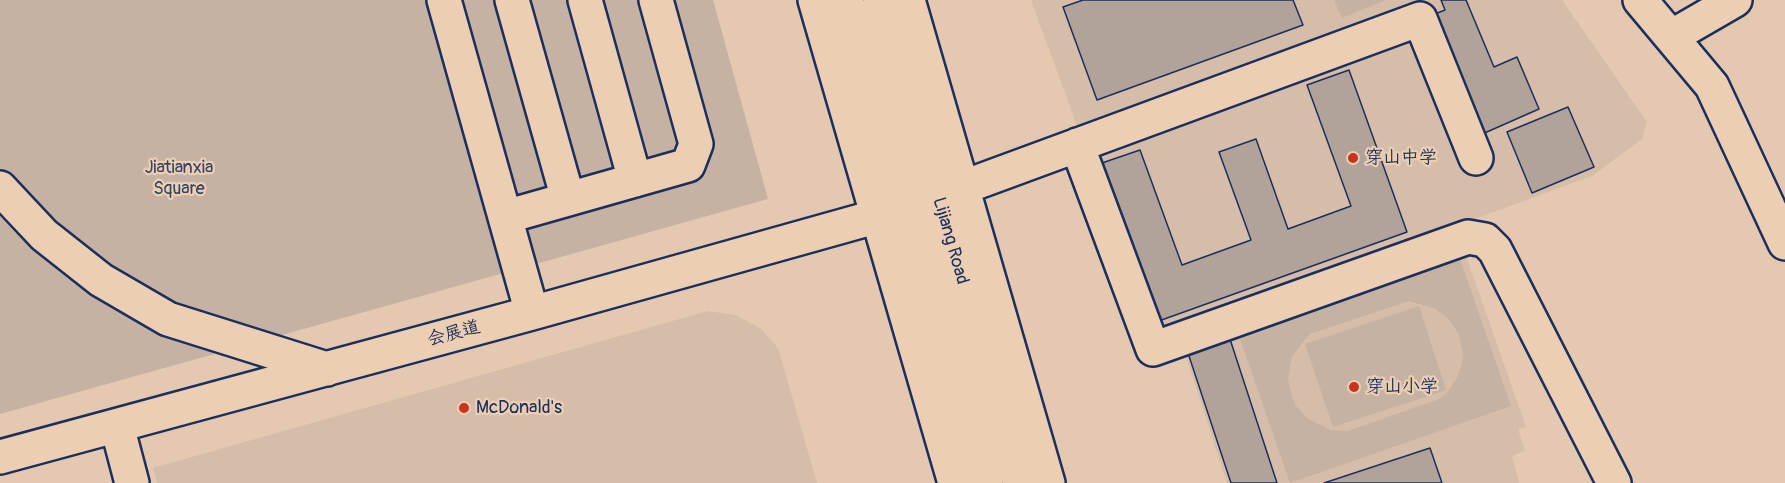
<!DOCTYPE html>
<html>
<head>
<meta charset="utf-8">
<style>
	body { margin:0 }
	canvas { display:block; background:#e4c8af }
</style>
</head>
<body>
<canvas width="1785" height="483"></canvas>
<script>
const c = document.querySelector('canvas').getContext('2d');
c.lineJoin = 'round';
function fillPath(path, color) {
  c.fillStyle = color;
  c.fill(path, 'evenodd');
}
function toPath(rows) {
  const path = new Path2D();
  for (const r of rows) {
    path.moveTo(r[0], r[1]);
    for (let i = 2; i < r.length; i += 2) path.lineTo(r[i], r[i + 1]);
  }
  return path;
}
function strokePath(path, color, width, dash) {
  c.strokeStyle = color;
  c.lineWidth = width;
  c.lineCap = dash ? 'butt' : 'round';
  c.setLineDash(dash || []);
  c.stroke(path);
}
function label(font, color, halo, rows, align = 'center') {
  c.font = font + ' Pangolin,"LXGW WenKai TC",sans-serif';
  c.lineWidth = 4.5;
  c.setLineDash([]);
  c.textBaseline = 'middle';
  c.strokeStyle = halo;
  c.fillStyle = color;
  for (const [text, x, y, turn = 0] of rows) {
    c.save();
    c.translate(x, y);
    c.rotate((+turn || 0) * Math.PI / 180);
    c.textAlign = isNaN(turn) ? turn : align;
    if (halo) c.strokeText(text, 0, 0);
    c.fillText(text, 0, 0);
    c.restore();
  }
}
const built = toPath([
	[1031,0,1562,0,1647,122,1642,139,1592,176,1154,336],
	[1465,253,1526,427,1518,429,1525,451,1512,456,1519,483,1227,483,1183,347],
	[708,311,735,315,760,328,778,348,817,483,157,483,153,468]
]);
const green = toPath([
	[0,0,713,0,768,199,0,414],
	[1334,0,1386,0,1342,18],
	[1459,256,1511,406,1290,483,1238,333],
	[1409,301,1436,309,1450,320,1459,335,1463,354,1461,366,1457,378,1446,394,1439,399,1348,431,1331,430,1308,419,1296,406,1292,396,1288,379,1292,357,1302,343,1310,334],
	[1419,306,1446,390,1333,427,1305,344]
]);
const building = toPath([
	[1083,0,1293,0,1303,25,1097,100,1063,7,1083,0],
	[1441,0,1466,0,1494,67,1517,57,1539,109,1480,135,1430,16,1445,10,1441,0],
	[1349,70,1407,232,1156,322,1099,164,1140,150,1182,265,1251,240,1219,152,1256,139,1288,229,1351,206,1307,85,1349,70],
	[1568,107,1594,167,1532,193,1507,132,1568,107],
	[1228,333,1277,483,1231,483,1186,347,1228,333],
	[1430,448,1442,483,1324,483,1430,448]
]);
const minor = toPath([
	[444,0,532,313],
	[512,0,568,199],
	[585,0,635,180],
	[815,0,955,483],
	[908,0,1048,483],
	[1640,0,1712,86,1785,243],
	[1671,37,1735,0],
	[1077,145,1153,349,1468,237,1485,240,1495,250,1614,483],
	[0,188,44,235,101,280,168,319,327,369],
	[505,217,688,165,696,144,656,0],
	[117,426,132,483],
	[0,457,532,313,907,208,1420,19,1476,158]
]);
const highway = toPath([
	[846,0,986,483],
	[880,0,1020,483]
]);
const markers = [
	[1353,158,6,"#c8321e"],
	[1354,387,6,"#c8321e"],
	[464,408,6,"#c8321e"]
];
const poiNames = [
	["穿山中学",1365,158],
	["穿山小学",1366,387],
	["McDonald's",476,408]
];
const parkNames = [
	["Jiatianxia",179,168],
	["Square",179,189]
];
const streetNames = [
	["Lijiang Road",950,241,74],
	["会展道",454,334,-15]
];
fillPath(built, '#d5bda9');
fillPath(green, '#c6b2a3');
fillPath(building, '#b1a29a');
strokePath(building, '#1b2f5e', 1.5);
strokePath(minor, '#1b2f5e', 38);
strokePath(highway, '#1b2f5e', 38);
strokePath(minor, '#ecceb2', 33);
strokePath(highway, '#ecceb2', 33);
for (const [x, y, r, color] of markers) {
  const dot = new Path2D();
  dot.arc(x, y, r, 0, 2 * Math.PI);
  c.fillStyle = color;
  c.fill(dot);
  strokePath(dot, '#ecceb2', 2);
}
label('18px', '#1b2f5e', '#ecceb2', poiNames, 'left');
label('18px', '#354368', '#ecceb2', parkNames);
label('18px', '#1b2f5e', '#ecceb2', streetNames);
</script>
</body>
</html>
